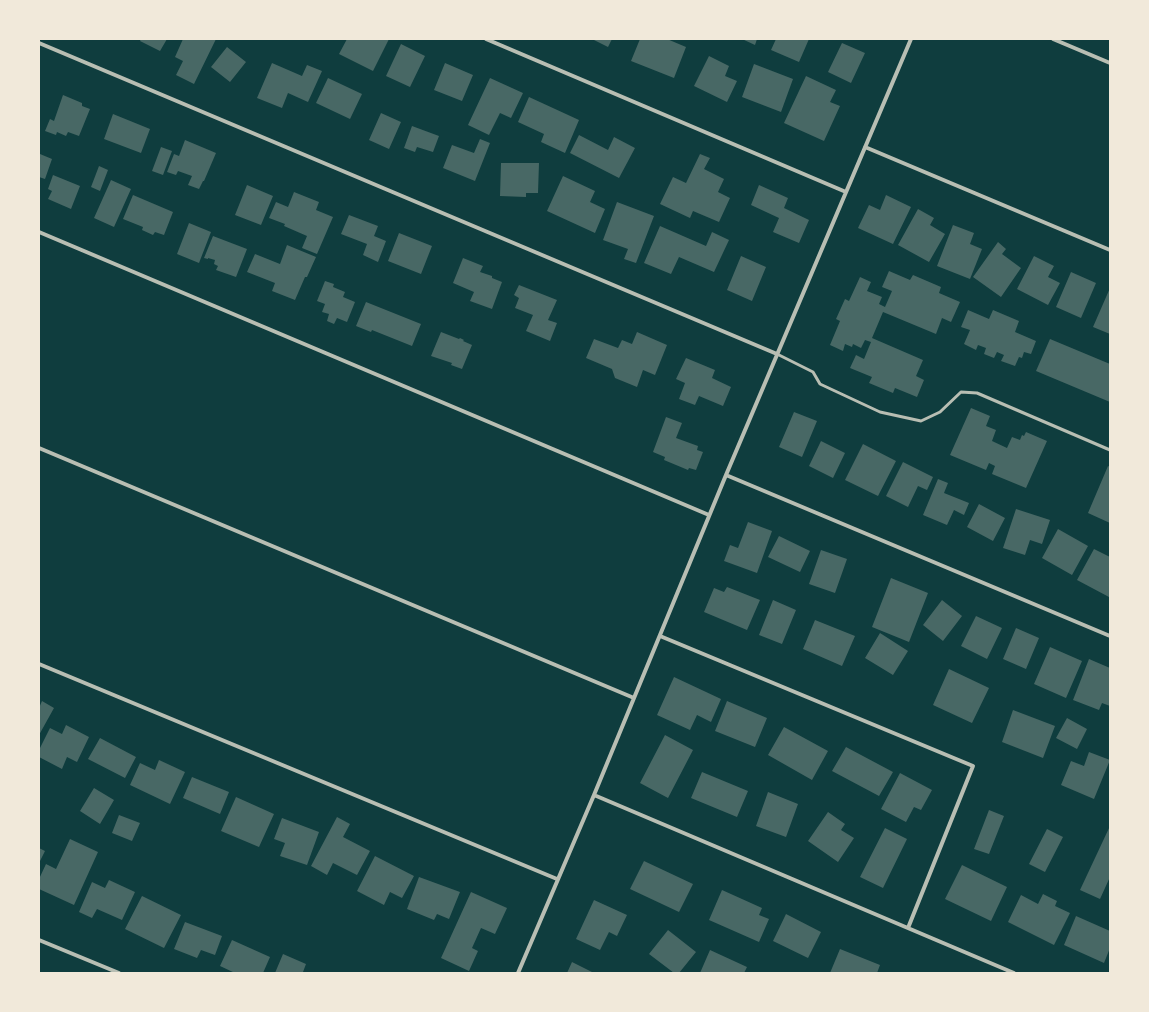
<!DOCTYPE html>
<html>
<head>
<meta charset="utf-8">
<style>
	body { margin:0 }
	#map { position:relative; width:1149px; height:1012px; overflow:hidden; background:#0f3d3e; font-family:Cabin,sans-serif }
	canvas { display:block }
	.frame { position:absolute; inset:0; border:40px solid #f1e9da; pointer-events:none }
</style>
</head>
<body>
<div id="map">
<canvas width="1149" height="1012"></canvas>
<div class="frame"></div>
</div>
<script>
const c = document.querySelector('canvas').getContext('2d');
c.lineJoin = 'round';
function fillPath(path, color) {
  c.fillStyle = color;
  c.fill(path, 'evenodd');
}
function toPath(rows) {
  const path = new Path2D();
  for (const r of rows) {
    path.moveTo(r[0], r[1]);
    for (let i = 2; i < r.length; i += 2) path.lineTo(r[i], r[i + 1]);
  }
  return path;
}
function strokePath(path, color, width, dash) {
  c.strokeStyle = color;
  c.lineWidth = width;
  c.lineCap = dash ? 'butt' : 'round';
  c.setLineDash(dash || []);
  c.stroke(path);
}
const building = toPath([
	[141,39,167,39,160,51,140,41],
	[183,39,216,39,194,84,176,75,183,61,175,57],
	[347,39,389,39,373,71,339,54],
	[592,39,612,39,608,47],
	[640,39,667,39,686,47,674,78,631,61],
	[742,39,757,39,755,45],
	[776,39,809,39,799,62,771,50],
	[842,43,865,53,851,83,828,72],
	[401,44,425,56,410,87,386,76],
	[227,47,246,62,230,82,211,67],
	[709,56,729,66,725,76,737,81,727,102,694,86],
	[272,63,302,76,307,65,322,71,308,102,288,93,282,108,257,98],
	[445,63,473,75,462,101,434,90],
	[754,64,793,79,781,112,742,97],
	[806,76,836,90,830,102,840,106,824,141,784,123],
	[328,78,362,94,350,119,316,103],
	[490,78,523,93,511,118,500,113,489,135,468,125],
	[63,95,82,103,82,106,90,109,79,136,68,132,66,136,57,132,56,135,45,131,50,119,54,121],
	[529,97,579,120,565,153,541,142,544,134,518,122],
	[381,113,401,122,389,149,369,140],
	[113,114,150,129,141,153,104,139],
	[412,126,439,136,433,152,417,147,415,152,404,148],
	[579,135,608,150,614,137,635,148,619,178,570,153],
	[480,139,490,143,475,181,443,168,452,145,474,153],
	[185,140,216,153,204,181,203,181,199,189,188,185,192,176,178,171,176,175,167,172,174,154,179,156],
	[161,147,172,151,163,175,152,171],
	[40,154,52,159,45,179,39,177,39,158],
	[700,154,710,158,704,169,724,179,718,192,730,198,719,222,693,211,690,218,660,204,673,177,686,183],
	[501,163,539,163,538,193,526,193,526,197,500,196],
	[99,166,108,170,100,191,91,187],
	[53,175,80,186,71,209,48,199,52,191,48,189],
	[563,176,595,191,590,202,605,209,595,233,547,211],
	[111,180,131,189,114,227,94,218],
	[247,185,273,196,261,225,235,215],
	[759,185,788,198,784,208,809,220,799,243,773,232,779,218,751,205],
	[294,192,319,202,316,210,333,217,317,254,302,248,307,236,284,226,285,224,269,218,276,202,288,207],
	[133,195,173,212,164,235,155,232,153,235,142,230,143,227,123,219],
	[886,195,911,207,893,244,858,228,869,205,880,210],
	[617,202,654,216,636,263,624,259,628,249,603,240],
	[918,209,934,218,930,225,945,234,929,262,898,245],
	[349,215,378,226,374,236,386,241,378,262,363,255,367,244,341,234],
	[189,223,211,232,199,263,177,254],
	[953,225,974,233,970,244,982,249,970,279,937,266],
	[660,226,706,246,712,232,729,240,714,272,679,257,671,274,644,263],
	[399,233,432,246,421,274,388,261],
	[213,236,247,249,236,277,216,270,218,266,214,264,215,260,208,258,208,259,204,258],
	[998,242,1006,249,1002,254,1021,268,1001,297,973,277],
	[287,245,316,257,307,277,305,277,295,300,272,291,275,283,247,272,255,254,280,264],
	[741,256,766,267,752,301,727,290],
	[1034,256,1054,266,1048,277,1060,283,1048,305,1017,289],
	[463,258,483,266,480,272,492,276,492,278,502,282,492,309,470,301,474,292,453,283],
	[889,271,910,280,913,275,941,287,939,293,960,302,951,322,942,318,936,334,883,312,872,338,923,360,916,376,924,380,917,397,895,388,893,393,869,383,872,377,850,368,856,355,864,359,871,342,865,340,861,348,853,344,852,347,845,344,843,351,830,345,840,321,836,319,845,299,849,301,860,277,871,282,867,291,882,297,879,304,885,307,892,291,882,287],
	[1071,272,1096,283,1081,318,1056,307],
	[325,281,334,284,333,287,345,292,343,297,355,302,347,322,337,318,334,324,327,321,329,314,322,312,325,304,317,301],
	[519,285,557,300,548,320,557,323,550,341,526,331,533,315,515,308,519,298,514,295],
	[1110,288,1110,334,1093,327],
	[366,302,421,324,412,346,372,330,371,332,356,326],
	[968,310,989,319,993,310,1019,321,1015,332,1036,341,1031,354,1024,352,1022,358,1019,357,1015,366,1001,361,1004,355,997,352,994,358,984,354,986,348,978,345,976,350,964,344,970,330,961,327],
	[441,332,459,339,460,338,464,340,463,341,472,345,462,369,451,365,452,363,431,356],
	[637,332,667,345,655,375,643,370,637,387,615,378,612,369,586,358,594,339,618,348,622,340,632,344],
	[1050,339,1110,364,1110,402,1036,371],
	[686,358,715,370,712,378,731,387,723,406,699,396,695,405,679,399,685,383,676,379],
	[971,408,990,416,986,426,996,430,992,441,1007,448,1012,437,1020,440,1022,435,1024,436,1026,432,1047,441,1026,488,992,474,995,466,989,463,986,470,950,455],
	[794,412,817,421,802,457,779,447],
	[666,417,682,423,676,438,698,446,697,450,703,452,696,470,689,468,688,470,664,460,665,457,653,452],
	[821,441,845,453,833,478,809,466],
	[863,444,896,461,878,496,845,480],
	[903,462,933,477,927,490,918,486,908,507,886,496],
	[1108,466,1110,467,1110,523,1088,513],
	[938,479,948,483,944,493,969,503,964,515,954,510,947,525,923,515],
	[979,504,1005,518,993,541,967,527],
	[1016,509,1050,520,1042,544,1030,540,1025,555,1003,548],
	[748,522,772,531,757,573,724,561,730,545,738,548],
	[1058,529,1088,546,1072,575,1042,558],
	[779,536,810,551,800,572,768,557],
	[1094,549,1110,557,1110,595,1109,597,1077,580],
	[821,550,847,559,835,593,809,584],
	[891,578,928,593,909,642,872,627],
	[727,587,760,600,747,630,704,612,714,588,724,592],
	[773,600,796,610,782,644,759,635],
	[942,600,962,616,943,641,923,625],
	[976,616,1002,628,987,659,961,646],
	[815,620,855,636,842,666,803,649],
	[1016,628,1039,638,1026,669,1003,659],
	[880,633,908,651,893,675,865,658],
	[1050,647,1082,661,1066,698,1034,684],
	[1089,659,1110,668,1110,706,1102,703,1099,710,1073,700],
	[949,669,989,688,972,723,933,705],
	[674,677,721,699,711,722,697,715,690,730,657,715],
	[42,701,54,708,39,735,39,708],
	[727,701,767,718,755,747,715,731],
	[1013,710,1055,726,1043,758,1002,742],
	[1067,718,1087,729,1077,749,1056,738],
	[66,725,89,737,77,762,67,757,62,769,39,757,39,750,50,728,62,734],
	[784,727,828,751,812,780,768,755],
	[665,735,693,750,668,798,640,783],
	[100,738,136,757,125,778,88,759],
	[846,747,893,772,879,796,832,771],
	[1089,752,1110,760,1094,799,1061,785,1071,761,1084,766],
	[159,760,185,772,170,804,130,785,140,763,155,770],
	[702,772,748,791,737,817,691,798],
	[900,773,932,790,921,810,914,807,906,822,881,809],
	[192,777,229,792,220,814,183,798],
	[94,788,114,800,100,824,80,811],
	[768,792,798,804,786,837,756,826],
	[236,797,274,814,259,847,221,831],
	[989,810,1004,816,989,854,974,849],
	[828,812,845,824,841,830,854,838,838,862,808,841],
	[119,815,140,823,132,841,112,833],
	[337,817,350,824,343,837,370,851,357,875,333,863,327,875,311,866],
	[282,818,319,832,307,865,280,856,285,843,274,839],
	[1110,826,1110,877,1100,899,1080,890],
	[885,828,907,839,883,888,860,877],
	[1047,829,1063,837,1045,872,1029,864],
	[70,839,98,852,74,905,39,889,39,879,46,864,56,869],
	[39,848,45,851,39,863],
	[375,856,414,876,402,898,390,892,384,905,357,891],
	[644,861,693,884,679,912,630,889],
	[962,865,1007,887,991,921,945,899],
	[419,877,460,892,449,919,437,914,434,920,407,909],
	[109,880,135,892,122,920,97,909,92,918,79,912,92,882,105,888],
	[722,890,762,908,759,915,769,919,759,942,709,920],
	[471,892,507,908,495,934,481,928,472,948,478,951,469,971,441,958],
	[1043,894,1057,901,1055,906,1070,913,1054,945,1008,922,1021,895,1038,904],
	[142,896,181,915,164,948,125,929],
	[594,900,627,915,617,936,609,932,600,950,576,939],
	[786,914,821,932,808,958,773,941],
	[1076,916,1110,931,1110,948,1104,963,1064,945],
	[185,922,222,936,215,955,201,950,197,958,174,949],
	[668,930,696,952,679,973,674,973,649,954],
	[232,940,270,957,263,973,235,973,220,966],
	[840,949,880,965,877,973,830,973],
	[710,950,747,967,744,973,700,973],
	[283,954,306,964,303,972,306,973,275,973],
	[572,962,594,973,567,973]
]);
const service = toPath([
	[777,354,813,372,820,384,880,412,921,421,940,412,961,392,977,393,1110,450]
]);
const minor = toPath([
	[486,39,846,192],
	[1053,39,1110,63],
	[39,43,777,354],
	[865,147,1110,250],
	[39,232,709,515],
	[39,448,634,698],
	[726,475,1110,636],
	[660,636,973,766,908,928],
	[39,664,557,879],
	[594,795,1014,973],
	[39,940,119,973],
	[518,973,594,795,726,475,911,39]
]);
fillPath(building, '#486865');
strokePath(service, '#b8beb3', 3);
strokePath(minor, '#b8beb3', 4);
</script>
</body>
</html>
